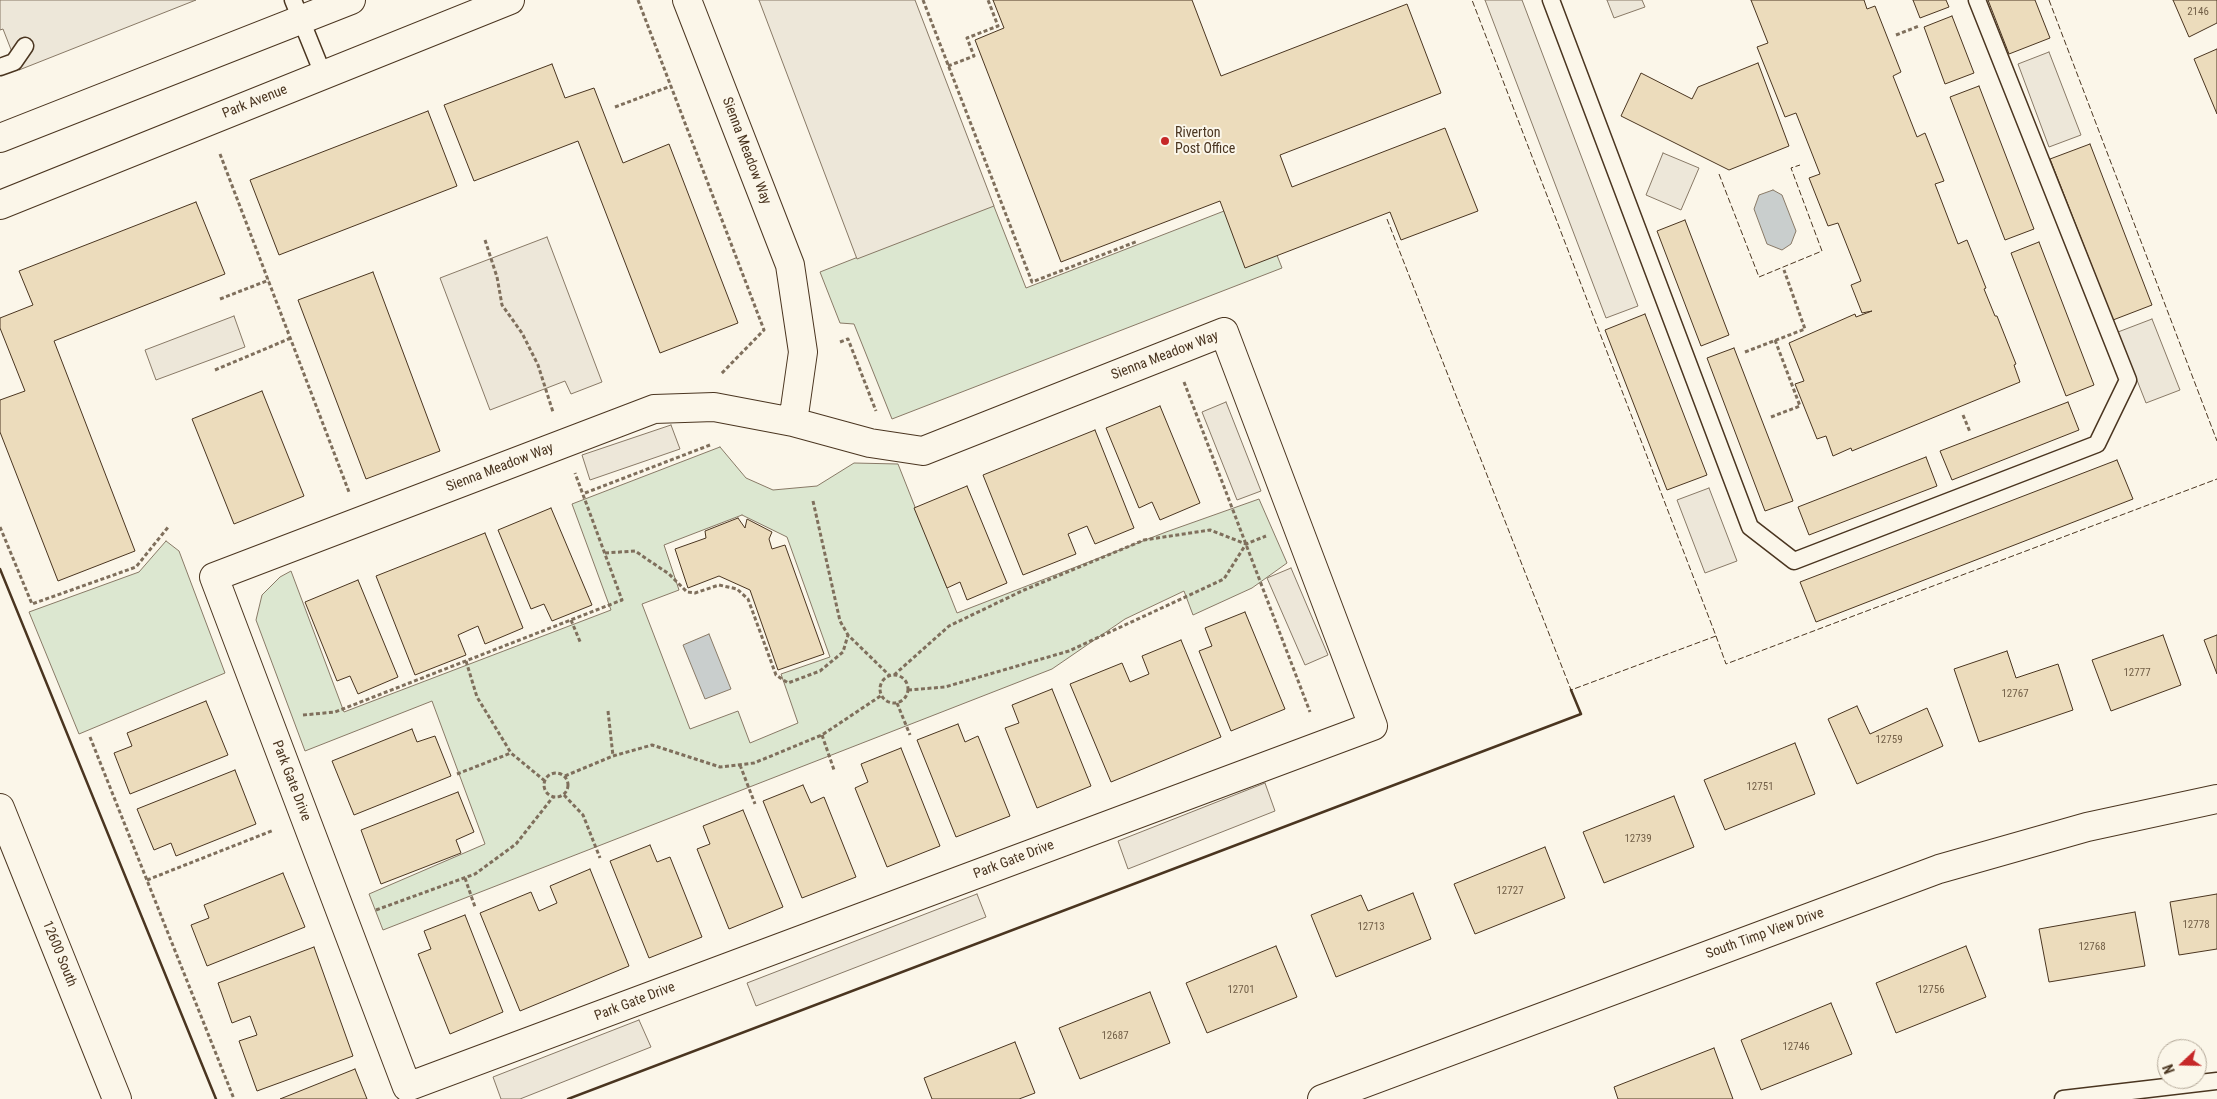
<!DOCTYPE html>
<html>
<head>
<meta charset="utf-8">
<style>
	body { margin:0 }
	#map { position:relative; width:2217px; height:1099px; overflow:hidden; background:#fbf6e9; font-family:"Roboto Condensed",sans-serif }
	canvas { display:block }
	.north { position:absolute; left:2157px; top:1039px; width:50px; height:50px; box-sizing:border-box; background:#fbf6e9; border:1px solid #b4a999; border-radius:50%; rotate:249deg; font-size:14px; font-weight:700; line-height:20px; text-align:center; color:#4a3520 }
	.north::after { content:''; display:block; margin:auto; width:18px; height:22px; background:#c62828; clip-path:polygon(50% 0,100% 100%,50% 72%,0 100%) }
</style>
</head>
<body>
<div id="map">
<canvas width="2217" height="1099"></canvas>
<div class="north">N</div>
</div>
<script>
const c = document.querySelector('canvas').getContext('2d');
c.lineJoin = 'round';
function fillPath(path, color) {
  c.fillStyle = color;
  c.fill(path, 'evenodd');
}
function toPath(rows) {
  const path = new Path2D();
  for (const r of rows) {
    if (r.length === 3) {
      path.moveTo(r[0] + r[2], r[1]);
      path.arc(r[0], r[1], r[2], 0, 2 * Math.PI);
      continue;
    }
    path.moveTo(r[0], r[1]);
    for (let i = 2; i < r.length; i += 2) path.lineTo(r[i], r[i + 1]);
  }
  return path;
}
function strokePath(path, color, width, dash) {
  c.strokeStyle = color;
  c.lineWidth = width;
  c.lineCap = dash ? 'butt' : 'round';
  c.setLineDash(dash || []);
  c.stroke(path);
}
function label(font, color, halo, rows, align = 'center') {
  c.font = font + ' "Roboto Condensed",sans-serif';
  c.lineWidth = 4;
  c.setLineDash([]);
  c.textBaseline = 'middle';
  c.strokeStyle = halo;
  c.fillStyle = color;
  for (const [text, x, y, turn = 0] of rows) {
    c.save();
    c.translate(x, y);
    c.rotate((+turn || 0) * Math.PI / 180);
    c.textAlign = isNaN(turn) ? turn : align;
    if (halo) c.strokeText(text, 0, 0);
    c.fillText(text, 0, 0);
    c.restore();
  }
}
const green = toPath([
	[1255,199,1282,268,892,419,854,324,840,323,820,272,993,204,1026,288,1255,199],
	[720,447,746,478,773,490,817,486,854,463,898,464,957,613,1166,532,1259,499,1287,563,1252,588,1193,615,1184,591,1125,619,1052,669,383,930,369,894,485,844,432,701,305,751,256,620,262,595,280,577,291,571,344,712,611,610,572,504,720,447],
	[742,515,787,537,830,657,781,674,798,723,750,743,738,711,690,729,642,604,679,590,664,545,742,515],
	[166,541,179,551,225,673,79,734,29,612,139,572,166,541]
]);
const parking = toPath([
	[0,0,196,0,19,70,3,29,0,30,0,0],
	[759,0,915,0,994,206,857,259,759,0],
	[1485,0,1522,0,1638,306,1606,318,1485,0],
	[1607,0,1642,0,1645,7,1614,18,1607,0],
	[2049,52,2081,135,2049,147,2018,64,2049,52],
	[1663,153,1699,168,1681,210,1646,195,1663,153],
	[547,237,602,382,571,394,565,381,490,410,440,278,547,237],
	[234,316,245,347,156,380,145,350,234,316],
	[2152,319,2180,390,2146,403,2118,332,2152,319],
	[1226,402,1261,491,1237,500,1202,412,1226,402],
	[671,425,680,449,590,480,582,455,671,425],
	[1709,488,1737,561,1705,573,1677,500,1709,488],
	[1291,568,1328,655,1305,665,1267,578,1291,568],
	[1265,783,1275,811,1128,869,1118,841,1265,783],
	[977,894,986,917,756,1006,747,983,977,894],
	[639,1020,651,1047,520,1099,501,1099,493,1077,639,1020]
]);
const water = toPath([
	[1773,190,1782,195,1796,231,1791,244,1782,250,1767,244,1754,209,1759,195,1773,190],
	[709,634,731,689,705,699,683,645,709,634]
]);
const building = toPath([
	[993,0,1192,0,1221,76,1407,4,1441,93,1280,155,1292,187,1445,128,1478,211,1401,240,1390,212,1245,268,1220,201,1061,262,975,40,1004,28,993,0],
	[1751,0,1864,0,1867,9,1875,6,1901,72,1893,76,1917,137,1925,133,1944,181,1935,184,1958,244,1967,240,1986,288,1984,289,1995,316,1997,316,2016,364,2014,365,2020,382,1852,451,1851,448,1833,456,1826,436,1817,439,1795,384,1804,381,1789,343,1855,314,1856,317,1872,311,1862,313,1851,285,1861,281,1838,223,1828,226,1809,178,1820,174,1796,113,1785,117,1757,47,1768,43,1751,0],
	[1913,0,1946,0,1949,7,1920,18,1913,0],
	[1988,0,2035,0,2050,38,2009,54,1988,0],
	[2173,0,2217,0,2217,23,2189,37,2173,0],
	[1952,16,1974,73,1945,84,1924,27,1952,16],
	[2217,49,2217,114,2194,59,2217,49],
	[1758,63,1789,146,1729,170,1621,116,1641,73,1692,99,1698,87,1758,63],
	[552,64,565,98,594,88,623,163,669,144,738,323,660,353,578,141,474,181,444,105,552,64],
	[1979,86,2034,229,2005,240,1950,97,1979,86],
	[428,111,457,186,279,255,250,180,428,111],
	[2090,144,2152,305,2113,320,2050,159,2090,144],
	[196,202,225,274,54,341,135,551,58,581,0,432,0,400,25,391,0,328,0,318,33,305,19,271,196,202],
	[1685,220,1729,335,1701,346,1657,231,1685,220],
	[2039,242,2094,385,2066,396,2011,253,2039,242],
	[373,272,440,451,366,479,298,300,373,272],
	[1645,314,1707,475,1667,490,1605,330,1645,314],
	[1734,348,1793,501,1765,511,1707,358,1734,348],
	[262,391,304,496,234,524,192,419,262,391],
	[2068,402,2079,430,1952,480,1940,451,2068,402],
	[1160,406,1200,503,1160,520,1152,502,1139,508,1106,428,1160,406],
	[1095,430,1134,528,1095,544,1087,526,1068,534,1076,554,1023,575,983,475,1095,430],
	[1926,457,1937,486,1809,535,1798,507,1926,457],
	[2117,460,2133,499,1816,622,1800,582,2117,460],
	[967,486,1007,583,967,600,960,582,947,588,914,508,967,486],
	[551,508,592,605,552,621,544,604,531,609,498,530,551,508],
	[738,518,745,528,747,519,772,532,769,539,772,549,785,545,824,654,778,670,750,590,719,576,688,588,675,549,706,538,705,531,738,518],
	[485,533,523,628,485,644,478,626,458,635,466,655,415,675,376,576,485,533],
	[358,580,398,677,358,694,350,676,337,681,305,602,358,580],
	[1245,612,1285,709,1231,731,1199,651,1212,646,1205,628,1245,612],
	[2163,635,2181,685,2111,711,2092,660,2163,635],
	[2217,635,2217,674,2204,640,2217,635],
	[1181,640,1221,737,1111,782,1070,684,1122,663,1130,682,1149,674,1142,656,1181,640],
	[2007,651,2016,678,2058,664,2073,710,1979,742,1954,669,2007,651],
	[1052,689,1091,786,1037,808,1005,728,1019,723,1012,705,1052,689],
	[206,701,228,755,130,794,114,753,132,746,127,733,206,701],
	[1857,706,1870,734,1927,708,1943,746,1857,784,1828,719,1857,706],
	[958,724,965,742,978,736,1010,816,956,837,917,740,958,724],
	[412,729,417,742,435,736,451,776,354,815,332,761,412,729],
	[1795,743,1815,794,1725,830,1704,780,1795,743],
	[901,748,940,846,887,867,855,788,868,782,861,764,901,748],
	[235,770,256,824,176,856,171,843,154,850,137,809,235,770],
	[803,785,811,803,824,797,856,877,802,898,763,801,803,785],
	[458,792,474,832,456,840,461,853,381,884,361,830,458,792],
	[1674,796,1694,847,1604,883,1583,832,1674,796],
	[743,810,783,907,729,929,697,849,710,844,703,826,743,810],
	[650,845,657,862,670,857,702,937,649,958,610,861,650,845],
	[1545,847,1565,898,1475,934,1454,884,1545,847],
	[590,869,629,966,520,1011,480,913,531,892,539,911,557,903,550,886,590,869],
	[283,873,305,927,207,966,191,925,209,918,204,905,283,873],
	[1413,893,1431,939,1336,977,1311,915,1361,895,1368,911,1413,893],
	[2217,894,2217,949,2179,955,2170,902,2217,894],
	[2135,912,2145,966,2049,982,2039,929,2135,912],
	[465,915,503,1012,450,1034,418,954,431,949,424,931,465,915],
	[1276,946,1297,997,1207,1033,1186,983,1276,946],
	[1966,946,1986,997,1896,1033,1876,983,1966,946],
	[314,947,353,1056,257,1091,239,1041,257,1035,250,1016,232,1023,218,983,314,947],
	[1150,992,1170,1043,1080,1079,1059,1028,1150,992],
	[1831,1003,1852,1054,1761,1090,1741,1040,1831,1003],
	[1015,1042,1035,1093,1019,1099,932,1099,924,1078,1015,1042],
	[1714,1048,1733,1099,1618,1099,1614,1087,1714,1048],
	[355,1069,367,1099,280,1099,355,1069]
]);
const path = toPath([
	[638,0,764,330,721,374],
	[923,0,1032,282,1138,241],
	[1896,35,1919,26],
	[948,66,974,56,967,38,998,26,988,0],
	[615,107,671,86],
	[220,154,349,492],
	[485,240,497,277,502,305,522,333,538,365,553,412],
	[220,299,269,280],
	[840,342,848,339,876,411],
	[1745,352,1805,329,1784,270],
	[215,370,291,338],
	[1184,382,1310,712],
	[1963,415,1970,432],
	[1771,417,1800,406,1775,340],
	[585,493,710,445],
	[813,501,840,621,848,635,890,676],
	[0,527,32,604,136,567,169,526],
	[605,553,635,551,669,574,687,592,695,593,719,585,737,589,748,599,776,675,788,683,820,671,843,652,848,635],
	[571,620,581,644],
	[466,661,477,697,511,753,545,781],
	[894,675,949,626,1024,590,1144,540,1210,530,1246,544],
	[894,689,14],
	[908,690,945,687,1069,651,1224,579,1246,544,1266,536],
	[897,703,910,735],
	[608,711,613,756],
	[303,715,335,712,622,600,575,473],
	[822,735,834,770],
	[90,737,234,1099],
	[740,765,755,804],
	[556,785,12],
	[457,774,511,753],
	[565,776,613,756,652,745,720,767,754,763,822,735,882,695],
	[564,795,583,815,600,858],
	[465,878,475,907],
	[147,880,274,830],
	[376,910,475,874,516,844,553,797]
]);
const lane = toPath([
	[293,0,323,74],
	[1551,0,1750,527,1794,561,2097,444,2128,380,1977,0],
	[0,67,14,62,25,46],
	[2063,1099,2217,1081]
]);
const street = toPath([
	[687,0,790,265,803,352,793,422],
	[1224,332,1373,726,407,1087,214,577,654,409,714,407,793,422,870,443,923,451,1224,332],
	[1322,1099,1939,869,2087,827,2217,799]
]);
const secondary = toPath([
	[0,138,351,0],
	[0,205,510,0]
]);
const primary = toPath([
	[0,808,117,1099]
]);
const fence = toPath([
	[2049,0,2217,441],
	[1719,174,1759,277,1822,251,1791,168,1800,165],
	[1387,219,1571,690,1716,636,1472,0],
	[1716,636,1726,664,2217,479]
]);
const wall = toPath([
	[0,569,216,1099],
	[568,1099,1581,714,1571,690]
]);
const markers = [
	[1165,141,5,"#c62828"]
];
const numberNames = [
	["2146",2198,12],
	["12777",2137,673],
	["12767",2015,694],
	["12759",1889,740],
	["12751",1760,787],
	["12739",1638,839],
	["12727",1510,891],
	["12778",2196,925],
	["12713",1371,927],
	["12768",2092,947],
	["12701",1241,990],
	["12756",1931,990],
	["12687",1115,1036],
	["12746",1796,1047]
];
const streetNames = [
	["Park Avenue",255,102,-22],
	["Sienna Meadow Way",746,151,69],
	["Sienna Meadow Way",1165,356,-21],
	["Sienna Meadow Way",500,468,-21],
	["Park Gate Drive",291,781,69],
	["Park Gate Drive",1014,860,-21],
	["South Timp View Drive",1765,934,-20],
	["12600 South",59,954,68],
	["Park Gate Drive",635,1002,-21]
];
const poiNames = [
	["Riverton",1175,133],
	["Post Office",1175,149]
];
fillPath(green, '#dce7d0');
strokePath(green, '#887966', 1);
fillPath(parking, '#ede7d9');
strokePath(parking, '#887966', 1);
fillPath(water, '#c9cecd');
strokePath(water, '#887966', 1);
fillPath(building, '#ecdcbc');
strokePath(building, '#4a3520', 1);
strokePath(lane, '#4a3520', 19);
strokePath(street, '#4a3520', 30);
strokePath(secondary, '#4a3520', 30);
strokePath(primary, '#4a3520', 30);
strokePath(path, '#7f6f5c', 3, [4, 2.5]);
strokePath(lane, '#fbf6e9', 16);
strokePath(street, '#fbf6e9', 28);
strokePath(secondary, '#fbf6e9', 28);
strokePath(primary, '#fbf6e9', 28);
strokePath(fence, '#4a3520', 1, [6, 2.5]);
strokePath(wall, '#4a3520', 2.5);
for (const [x, y, r, color] of markers) {
  const dot = new Path2D();
  dot.arc(x, y, r, 0, 2 * Math.PI);
  c.fillStyle = color;
  c.fill(dot);
  strokePath(dot, '#fbf6e9', 2);
}
label('11px', '#725f47', null, numberNames);
label('14px', '#4a3520', '#fbf6e9', streetNames);
label('14px', '#4a3520', '#fbf6e9', poiNames, 'left');
</script>
</body>
</html>
